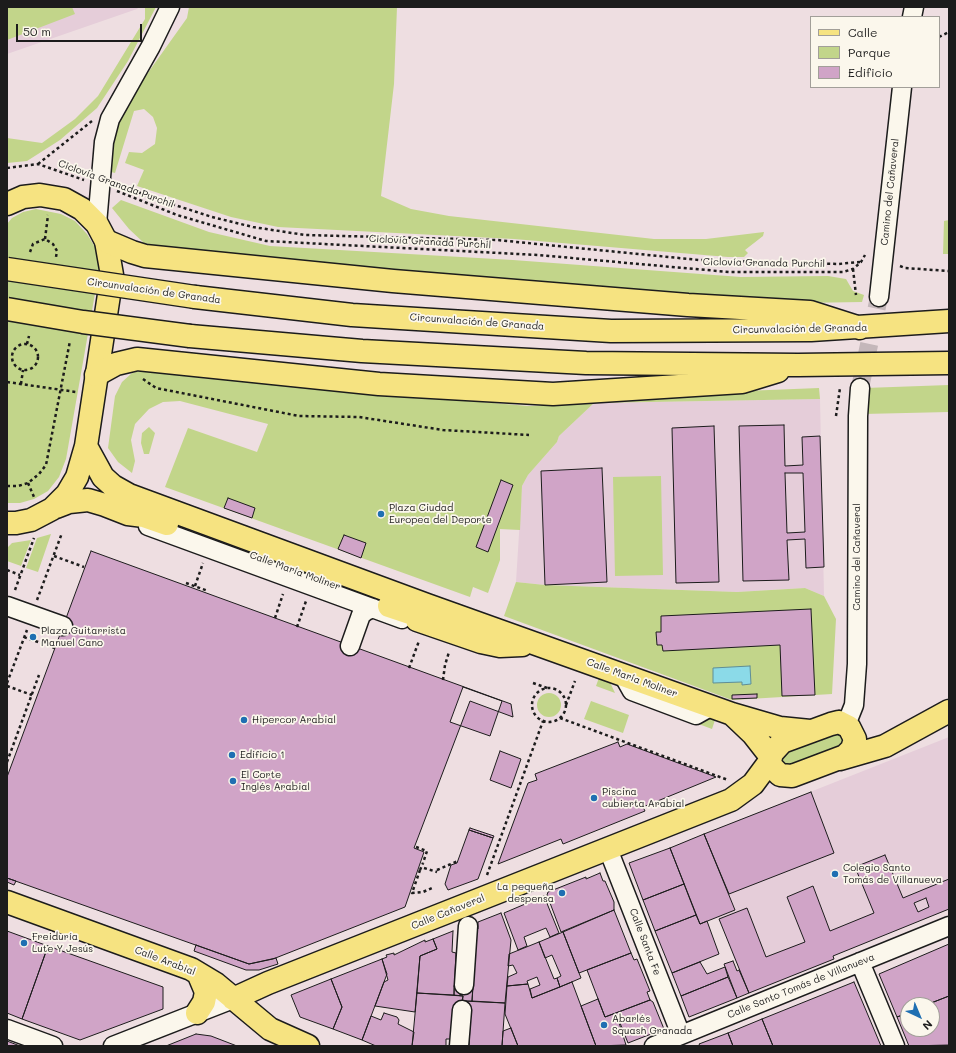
<!DOCTYPE html>
<html>
<head>
<meta charset="utf-8">
<style>
	body { margin:0 }
	#map { position:relative; width:956px; height:1053px; overflow:hidden; background:#eedee1; font-family:Mali,sans-serif }
	canvas { display:block }
	.frame { position:absolute; inset:0; border:8px solid #1c1c1c; pointer-events:none }
	.legend { position:absolute; left:810px; top:16px; width:130px; height:72px; box-sizing:border-box; background:#fbf7ec; border:1px solid #a29f99; margin:0; padding:5px 7px; list-style:none; font-size:12px; color:#1c1c1c }
	.legend li { display:flex; align-items:center; gap:8px; height:20px }
	.legend b { width:20px; border:1px solid #a29f99 }
	.north { position:absolute; left:900px; top:997px; width:40px; height:40px; box-sizing:border-box; background:#fbf7ec; border:1px solid #a29f99; border-radius:50%; rotate:136deg; font-size:11px; font-weight:700; line-height:16px; text-align:center; color:#1c1c1c }
	.north::after { content:''; display:block; margin:auto; width:14px; height:18px; background:#1f6fb2; clip-path:polygon(50% 0,100% 100%,50% 72%,0 100%) }
	.scale { position:absolute; left:16px; top:24px; width:126px; height:18px; box-sizing:border-box; border:2px solid #1c1c1c; border-top:0; padding-left:5px; font-size:12px; line-height:14px; white-space:nowrap; color:#1c1c1c; -webkit-text-stroke:3px #fbf7ec; paint-order:stroke }
</style>
</head>
<body>
<div id="map">
<canvas width="956" height="1053"></canvas>
<div class="frame"></div>
<ul class="legend">
<li><b style="height:5px;background:#f6e381"></b>Calle</li>
<li><b style="height:11px;background:#c2d58a"></b>Parque</li>
<li><b style="height:11px;background:#d0a4c7"></b>Edificio</li>
</ul>
<div class="north">N</div>
<div class="scale">50 m</div>
</div>
<script>
const c = document.querySelector('canvas').getContext('2d');
c.lineJoin = 'round';
function fillPath(path, color) {
  c.fillStyle = color;
  c.fill(path, 'evenodd');
}
function toPath(rows) {
  const path = new Path2D();
  for (const r of rows) {
    if (r.length === 3) {
      path.moveTo(r[0] + r[2], r[1]);
      path.arc(r[0], r[1], r[2], 0, 2 * Math.PI);
      continue;
    }
    path.moveTo(r[0], r[1]);
    for (let i = 2; i < r.length; i += 2) path.lineTo(r[i], r[i + 1]);
  }
  return path;
}
function strokePath(path, color, width, dash) {
  c.strokeStyle = color;
  c.lineWidth = width;
  c.lineCap = dash ? 'butt' : 'round';
  c.setLineDash(dash || []);
  c.stroke(path);
}
function label(font, color, halo, rows, align = 'center') {
  c.font = font + ' Mali,sans-serif';
  c.lineWidth = 3.5;
  c.setLineDash([]);
  c.textBaseline = 'middle';
  c.strokeStyle = halo;
  c.fillStyle = color;
  for (const [text, x, y, turn = 0] of rows) {
    c.save();
    c.translate(x, y);
    c.rotate((+turn || 0) * Math.PI / 180);
    c.textAlign = isNaN(turn) ? turn : align;
    if (halo) c.strokeText(text, 0, 0);
    c.fillText(text, 0, 0);
    c.restore();
  }
}
const built = toPath([
	[7,7,139,7,137,9,7,54],
	[820,399,824,596,805,588,737,592,545,585,516,582,522,486,528,475,557,442,559,436,594,403],
	[949,737,949,909,833,956,834,959,749,993,718,917,735,910,704,834]
]);
const green = toPath([
	[7,7,72,7,75,14,7,40],
	[145,7,156,7,128,61,97,108,60,140,27,161,7,163,7,138,42,143,75,119,98,96,145,19],
	[189,7,397,7,394,84,381,196,411,209,449,216,654,239,706,239,764,232,763,236,745,250,748,253,744,257,728,257,514,239,278,227,231,217,137,186,144,170,125,163,129,152,142,153,155,144,157,128,153,117,144,109,134,111,115,173,111,172,111,138,125,105,187,18],
	[121,200,209,232,270,246,513,260,741,277,828,276,846,279,853,291,864,295,862,302,800,303,641,295,162,247,144,243,129,229,112,208],
	[36,209,61,214,75,221,87,234,95,247,100,265,66,459,59,477,48,491,34,499,20,503,7,503,7,224,12,218,23,212],
	[949,220,949,254,943,254,944,221],
	[148,369,202,378,528,406,557,405,570,398,819,388,820,399,594,403,559,436,557,442,528,475,522,486,520,530,500,529,500,560,488,593,473,587,470,597,165,487,188,428,257,452,268,424,180,401,163,402,149,409,135,424,131,440,135,461,132,473,118,462,108,448,115,396,122,382,132,373],
	[949,385,949,412,863,414,865,388],
	[149,427,155,433,149,454,144,454,141,443,142,433],
	[661,476,663,575,615,576,613,477],
	[51,534,38,572,26,568,37,538],
	[31,540,21,566,7,561,7,548,12,543],
	[516,582,545,585,737,592,805,588,824,596,836,619,832,694,732,700,504,616],
	[601,672,609,680,615,693,596,686],
	[549,705,12],
	[591,701,629,715,623,733,584,719],
	[717,714,712,729,696,723],
	[840,730,848,744,792,768,782,766,780,755]
]);
const water = toPath([
	[750,666,751,684,742,685,742,682,713,683,713,668,750,666]
]);
const building = toPath([
	[784,425,785,466,803,465,802,437,820,436,824,567,806,568,805,539,787,540,789,580,743,581,739,426,784,425],
	[785,473,803,473,805,532,787,533,785,473],
	[714,426,719,582,676,583,672,428,714,426],
	[602,468,607,582,545,585,541,471,602,468],
	[501,480,513,485,488,552,476,547,501,480],
	[228,498,255,508,252,518,224,508,228,498],
	[344,535,366,543,361,558,338,549,344,535],
	[91,551,511,704,513,717,470,701,414,848,424,852,405,907,273,959,249,964,7,878,7,777,91,551],
	[811,609,815,695,782,696,780,645,663,651,662,645,657,645,656,632,661,632,661,616,811,609],
	[463,687,502,701,490,736,450,722,463,687],
	[757,694,757,698,732,699,732,695,757,694],
	[618,742,620,747,627,744,716,777,643,807,645,811,563,844,561,839,498,864,528,783,537,780,535,774,618,742],
	[500,751,521,759,511,788,490,780,500,751],
	[811,792,834,853,729,894,704,834,811,792],
	[470,828,494,836,493,838,469,830,470,828],
	[469,830,493,838,478,879,448,890,445,884,451,865,457,863,469,830],
	[704,834,735,910,700,924,670,848,704,834],
	[670,848,684,884,643,900,629,863,670,848],
	[885,855,903,898,949,879,949,909,833,956,834,959,749,993,719,919,747,908,766,957,805,942,787,897,813,886,830,931,874,913,855,867,885,855],
	[926,898,929,907,918,912,914,903,926,898],
	[600,873,603,881,605,881,614,902,614,910,561,932,547,895,548,892,586,877,586,879,600,873],
	[7,878,16,881,14,885,7,882,7,878],
	[684,884,696,915,655,931,643,900,684,884],
	[544,896,559,933,550,937,546,928,524,937,527,946,518,950,504,913,544,896],
	[614,910,631,953,579,973,563,932,614,910],
	[501,913,511,940,505,1003,472,1001,476,929,478,929,478,922,501,913],
	[696,915,700,924,707,921,719,954,672,973,655,931,696,915],
	[7,931,48,946,22,1019,7,1013,7,931],
	[453,931,452,952,456,953,454,995,417,993,420,956,437,949,433,939,453,931],
	[563,932,581,978,560,987,557,978,561,976,552,955,545,958,539,942,563,932],
	[433,939,437,949,420,956,415,1012,375,1006,384,982,388,980,382,959,387,957,386,955,394,953,394,955,425,940,425,942,433,939],
	[539,942,554,979,557,978,560,987,532,998,530,989,540,985,537,977,527,981,528,984,507,986,508,977,517,973,513,965,508,966,509,954,539,942],
	[949,944,949,996,926,1005,908,1005,908,1013,897,1017,879,974,949,944],
	[196,945,249,964,276,958,278,964,259,970,246,970,194,951,196,945],
	[48,946,163,987,163,1009,80,1040,22,1019,48,946],
	[631,953,634,960,637,959,650,991,647,992,650,1000,605,1017,587,970,631,953],
	[382,959,387,974,362,1040,333,1029,342,1007,331,979,382,959],
	[733,961,737,971,739,970,749,993,737,998,724,964,733,961],
	[700,962,707,974,725,967,728,977,681,996,672,973,700,962],
	[728,977,737,998,689,1017,681,996,728,977],
	[331,979,342,1007,333,1029,300,1017,291,995,331,979],
	[572,982,596,1046,518,1046,505,1014,507,986,528,984,532,998,572,982],
	[854,982,881,1046,773,1046,762,1019,854,982],
	[454,986,473,987,472,1001,462,1001,463,996,454,995,454,986],
	[417,993,463,996,462,1008,453,1007,451,1039,446,1039,446,1046,412,1046,417,993],
	[949,996,949,1045,909,1046,897,1017,908,1013,908,1029,932,1029,932,1005,926,1005,949,996],
	[598,999,605,1017,616,1013,626,1045,596,1046,581,1006,598,999],
	[650,1000,653,1002,664,1029,628,1043,616,1013,650,1000],
	[462,1001,505,1003,502,1046,469,1046,471,1008,462,1008,462,1001],
	[384,1013,397,1017,399,1020,398,1024,414,1032,412,1046,376,1046,362,1040,371,1016,381,1020,384,1013],
	[762,1019,773,1046,733,1046,728,1033,762,1019],
	[511,1028,518,1046,502,1046,503,1031,511,1028],
	[728,1033,733,1046,700,1046,699,1044,728,1033],
	[196,1034,211,1036,237,1046,166,1046,196,1034],
	[7,1041,20,1046,7,1046,7,1041]
]);
const minorTunnel = toPath([
	[860,388,879,297]
]);
const path = toPath([
	[939,37,949,32],
	[38,164,92,121],
	[7,168,38,164,84,180],
	[116,183,150,197,212,217,253,227,305,235,497,240,699,260,838,264,860,262],
	[117,191,177,215,266,241,538,255,729,272,843,272,853,269,861,262,865,255],
	[45,239,48,215],
	[30,252,33,244,45,239,53,244,57,251,56,257],
	[900,266,905,268,949,271],
	[853,269,856,295],
	[25,357,13],
	[27,344,29,336],
	[143,379,156,388,299,416,359,417,443,430,529,435],
	[7,382,76,392],
	[21,384,23,370],
	[836,416,840,388],
	[28,483,34,497],
	[7,486,18,486,28,483,39,474,46,465,70,341],
	[54,556,84,567],
	[7,570,20,575],
	[186,583,208,591],
	[195,586,203,563],
	[15,590,34,538],
	[37,600,62,533],
	[275,618,283,594],
	[297,627,306,601],
	[24,637,55,648],
	[409,668,419,641],
	[443,680,445,665,449,652],
	[7,683,27,630],
	[533,683,547,688],
	[7,686,32,695],
	[549,705,17],
	[566,705,575,681],
	[560,718,728,780],
	[7,762,39,675],
	[416,847,427,851,423,863],
	[424,868,437,872],
	[420,870,412,893,423,892,434,887],
	[437,870,458,861],
	[487,875,543,721]
]);
const minor = toPath([
	[912,17,914,7],
	[97,224,104,142,110,119,151,46,170,7],
	[879,297,902,87],
	[148,526,402,619],
	[7,606,63,626],
	[350,646,361,615,366,611,373,608],
	[623,675,632,691,696,715,712,706],
	[846,725,854,705,857,664,858,416,860,388],
	[608,849,681,1035],
	[860,962,895,1046],
	[464,985,468,926],
	[7,1029,53,1046],
	[113,1046,233,999],
	[459,1046,462,1010],
	[654,1046,949,926]
]);
const major = toPath([
	[7,204,23,197,40,195,64,199,82,209,97,224,106,241,112,275,86,446,77,477,67,494,52,509,31,520,16,523,7,523],
	[86,446,103,477,113,486,129,495,427,605,732,714,780,728,810,731],
	[56,507,69,502,88,500,105,505,128,514,144,516,167,524],
	[389,606,416,615,417,620,481,642,500,646,522,645],
	[733,715,753,734,771,757],
	[839,722,849,727,855,739,852,749,845,756,792,776,780,775,772,767,770,761,772,753,782,742,831,724,839,722],
	[840,759,885,746,949,711],
	[7,902,191,969,216,984,270,1029,308,1046],
	[233,999,268,983,731,800,753,784,770,761],
	[197,1013,204,1002,206,992,198,973]
]);
const highway = toPath([
	[106,241,132,252,145,256,393,281,688,305,810,312,860,328],
	[195,297,352,315,611,331,811,330,949,321],
	[190,336,362,351,586,363,798,365,949,363],
	[96,375,116,364,137,359,379,384,553,394,742,382,778,371]
]);
const pathBridge = toPath([
	[420,870,423,863]
]);
const highwayBridge = toPath([
	[7,269,195,297],
	[7,309,83,322,190,336]
]);
const markers = [
	[381,514,4,"#1f6fb2"],
	[33,637,4,"#1f6fb2"],
	[244,720,4,"#1f6fb2"],
	[232,755,4,"#1f6fb2"],
	[233,781,4,"#1f6fb2"],
	[594,798,4,"#1f6fb2"],
	[835,874,4,"#1f6fb2"],
	[562,893,4,"#1f6fb2"],
	[24,943,4,"#1f6fb2"],
	[604,1025,4,"#1f6fb2"]
];
const streetNames = [
	["Ciclovía Granada Purchil",116,184,20],
	["Camino del Cañaveral",890,192,-84],
	["Ciclovía Granada Purchil",430,242,3],
	["Ciclovía Granada Purchil",764,263,1],
	["Circunvalación de Granada",154,291,8],
	["Circunvalación de Granada",477,322,4],
	["Circunvalación de Granada",800,329,-1],
	["Camino del Cañaveral",857,557,-90],
	["Calle María Moliner",295,571,20],
	["Calle María Moliner",632,678,20],
	["Calle Cañaveral",448,912,-22],
	["Calle Santa Fe",645,942,69],
	["Calle Arabial",165,961,21],
	["Calle Santo Tomás de Villanueva",801,986,-22]
];
const poiNames = [
	["Plaza Ciudad",389,508],
	["Europea del Deporte",389,520],
	["Plaza Guitarrista",41,631],
	["Manuel Cano",41,643],
	["Hipercor Arabial",252,720],
	["Edificio 1",240,755],
	["El Corte",241,775],
	["Inglés Arabial",241,787],
	["Piscina",602,792],
	["cubierta Arabial",602,804],
	["Colegio Santo",843,868],
	["Tomás de Villanueva",843,880],
	["La pequeña",554,887,"right"],
	["despensa",554,899,"right"],
	["Freiduría",32,937],
	["Lute Y Jesús",32,949],
	["Abarlés",612,1019],
	["Squash Granada",612,1031]
];
fillPath(built, '#e5cdd9');
fillPath(green, '#c2d58a');
fillPath(water, '#8bdae8');
strokePath(water, '#5f8e96', 1);
fillPath(building, '#d0a4c7');
strokePath(building, '#1c1c1c', 1);
strokePath(minorTunnel, '#c4b7ba', 18, [18, 9]);
strokePath(minor, '#1c1c1c', 21);
strokePath(major, '#1c1c1c', 25);
strokePath(highway, '#1c1c1c', 25);
strokePath(path, '#1c1c1c', 2.5, [3, 3]);
strokePath(minor, '#fbf7ec', 18);
strokePath(major, '#f6e381', 22);
strokePath(highway, '#f6e381', 22);
strokePath(highwayBridge, '#1c1c1c', 25, []);
strokePath(pathBridge, '#1c1c1c', 2.5, [3, 3]);
strokePath(highwayBridge, '#f6e381', 22);
for (const [x, y, r, color] of markers) {
  const dot = new Path2D();
  dot.arc(x, y, r, 0, 2 * Math.PI);
  c.fillStyle = color;
  c.fill(dot);
  strokePath(dot, '#fbf7ec', 1.5);
}
label('10px', '#1c1c1c', '#fbf7ec', streetNames);
label('10px', '#1c1c1c', '#fbf7ec', poiNames, 'left');
</script>
</body>
</html>
